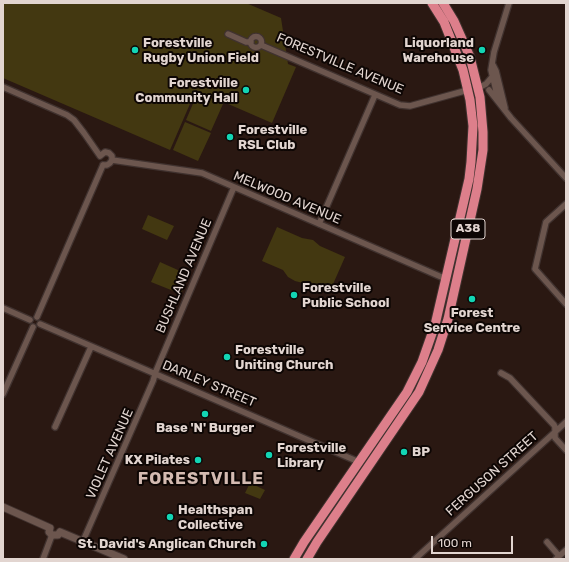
<!DOCTYPE html>
<html>
<head>
<meta charset="utf-8">
<style>
	body { margin:0 }
	#map { position:relative; width:569px; height:562px; overflow:hidden; background:#2a1812; font-family:Rubik,sans-serif }
	canvas { display:block }
	.frame { position:absolute; inset:0; border:4px solid #e2d5d0; pointer-events:none }
	.scale { position:absolute; left:431px; top:536px; width:82px; height:18px; box-sizing:border-box; border:2px solid #e2d5d0; border-top:0; padding-left:5px; font-size:12px; line-height:14px; white-space:nowrap; color:#e2d5d0; -webkit-text-stroke:3px #0d0604; paint-order:stroke }
</style>
</head>
<body>
<div id="map">
<canvas width="569" height="562"></canvas>
<div class="frame"></div>
<div class="scale">100 m</div>
</div>
<script>
const c = document.querySelector('canvas').getContext('2d');
c.lineJoin = 'round';
function fillPath(path, color) {
  c.fillStyle = color;
  c.fill(path, 'evenodd');
}
function toPath(rows) {
  const path = new Path2D();
  for (const r of rows) {
    if (r.length === 3) {
      path.moveTo(r[0] + r[2], r[1]);
      path.arc(r[0], r[1], r[2], 0, 2 * Math.PI);
      continue;
    }
    path.moveTo(r[0], r[1]);
    for (let i = 2; i < r.length; i += 2) path.lineTo(r[i], r[i + 1]);
  }
  return path;
}
function strokePath(path, color, width, dash) {
  c.strokeStyle = color;
  c.lineWidth = width;
  c.lineCap = dash ? 'butt' : 'round';
  c.setLineDash(dash || []);
  c.stroke(path);
}
function label(font, color, halo, rows, align = 'center') {
  c.font = font + ' Rubik,sans-serif';
  c.lineWidth = 4;
  c.setLineDash([]);
  c.textBaseline = 'middle';
  c.strokeStyle = halo;
  c.fillStyle = color;
  for (const [text, x, y, turn = 0] of rows) {
    c.save();
    c.translate(x, y);
    c.rotate((+turn || 0) * Math.PI / 180);
    c.textAlign = isNaN(turn) ? turn : align;
    if (halo) c.strokeText(text, 0, 0);
    c.fillText(text, 0, 0);
    c.restore();
  }
}
const green = toPath([
	[3,3,246,3,281,18,288,64,296,67,272,123,196,90,170,150,3,78],
	[198,92,223,104,211,131,186,120],
	[185,122,211,133,198,161,173,150],
	[148,215,174,226,167,240,142,229],
	[277,227,302,238,313,240,320,246,345,257,330,291,309,282,303,283,295,281,288,277,283,270,262,261],
	[160,262,189,275,181,294,151,282],
	[250,483,265,490,260,499,245,493]
]);
const minor = toPath([
	[228,34,246,42,251,42],
	[256,42,5.5],
	[261,45,400,105,410,106,468,90],
	[493,65,496,71,505,108],
	[3,87,67,115,74,120,84,133,100,156],
	[478,88,486,84,492,77],
	[489,90,511,118,566,178],
	[498,99,491,70,494,52,509,3],
	[100,156,105,152,109,153,112,156,112,160,110,163,107,165,103,165],
	[112,160,202,173,446,279],
	[566,204,546,222,535,269,566,304],
	[319,224,375,95],
	[3,308,30,320],
	[37,317,103,165],
	[40,324,359,462],
	[501,373,510,378,554,425,555,427,555,438,566,450],
	[3,394,33,327],
	[55,427,91,347],
	[83,541,153,381,156,371,234,187],
	[547,542,559,556],
	[43,559,52,535],
	[415,559,566,422],
	[556,559,566,550]
]);
const tertiary = toPath([
	[3,507,50,528],
	[50,528,49,532,52,535,58,535,60,532],
	[60,532,124,559]
]);
const trunk = toPath([
	[294,559,304,542,407,392,422,362,435,325,469,179,471,162,473,126,470,100,463,70,444,22,432,3],
	[307,559,317,542,419,392,438,350,448,319,477,189,483,150,483,132,480,97,470,57,454,21,443,3]
]);
const markers = [
	[135,50,4,"#12d5b4"],
	[482,50,4,"#12d5b4"],
	[246,90,4,"#12d5b4"],
	[230,137,4,"#12d5b4"],
	[294,295,4,"#12d5b4"],
	[472,299,4,"#12d5b4"],
	[227,357,4,"#12d5b4"],
	[205,414,4,"#12d5b4"],
	[404,452,4,"#12d5b4"],
	[269,455,4,"#12d5b4"],
	[198,460,4,"#12d5b4"],
	[170,517,4,"#12d5b4"],
	[264,544,4,"#12d5b4"]
];
const shields = [
	[468,229,34]
];
const shieldNames = [
	["A38",468,229]
];
const poiNames = [
	["Forestville",143,43],
	["Rugby Union Field",143,58],
	["Liquorland",474,43,"right"],
	["Warehouse",474,58,"right"],
	["Forestville",238,83,"right"],
	["Community Hall",238,98,"right"],
	["Forestville",238,130],
	["RSL Club",238,145],
	["Forestville",302,288],
	["Public School",302,303],
	["Forest",472,313,"center"],
	["Service Centre",472,328,"center"],
	["Forestville",235,350],
	["Uniting Church",235,365],
	["Base 'N' Burger",205,428,"center"],
	["Forestville",277,448],
	["Library",277,463],
	["BP",412,452],
	["KX Pilates",190,460,"right"],
	["Healthspan",178,510],
	["Collective",178,525],
	["St. David's Anglican Church",256,544,"right"]
];
const streetNames = [
	["FORESTVILLE AVENUE",340,64,23],
	["MELWOOD AVENUE",287,198,23],
	["BUSHLAND AVENUE",184,276,-67],
	["DARLEY STREET",209,384,23],
	["VIOLET AVENUE",110,454,-66],
	["FERGUSON STREET",492,474,-42]
];
const districtNames = [
	["FORESTVILLE",201,479]
];
fillPath(green, '#433811');
strokePath(minor, '#40322f', 8);
strokePath(tertiary, '#40322f', 9);
strokePath(trunk, '#40322f', 11);
strokePath(minor, '#6c564e', 5.5);
strokePath(tertiary, '#6c564e', 7);
strokePath(trunk, '#dd7f8b', 9);
for (const [x, y, r, color] of markers) {
  const dot = new Path2D();
  dot.arc(x, y, r, 0, 2 * Math.PI);
  c.fillStyle = color;
  c.fill(dot);
  strokePath(dot, '#0d0604', 1.5);
}
for (const [x, y, w] of shields) {
  const box = new Path2D();
  box.roundRect(x - w / 2, y - 10, w, 20, 3);
  c.fillStyle = '#0d0604';
  c.fill(box);
  strokePath(box, '#e2d5d0', 1);
}
label('bold 12px', '#e2d5d0', null, shieldNames);
label('bold 13px', '#e2d5d0', '#0d0604', poiNames, 'left');
label('13px', '#e2d5d0', '#0d0604', streetNames);
c.letterSpacing = '1px';
label('bold 17px', '#d3bab1', '#0d0604', districtNames);
c.letterSpacing = '0px';
</script>
</body>
</html>
